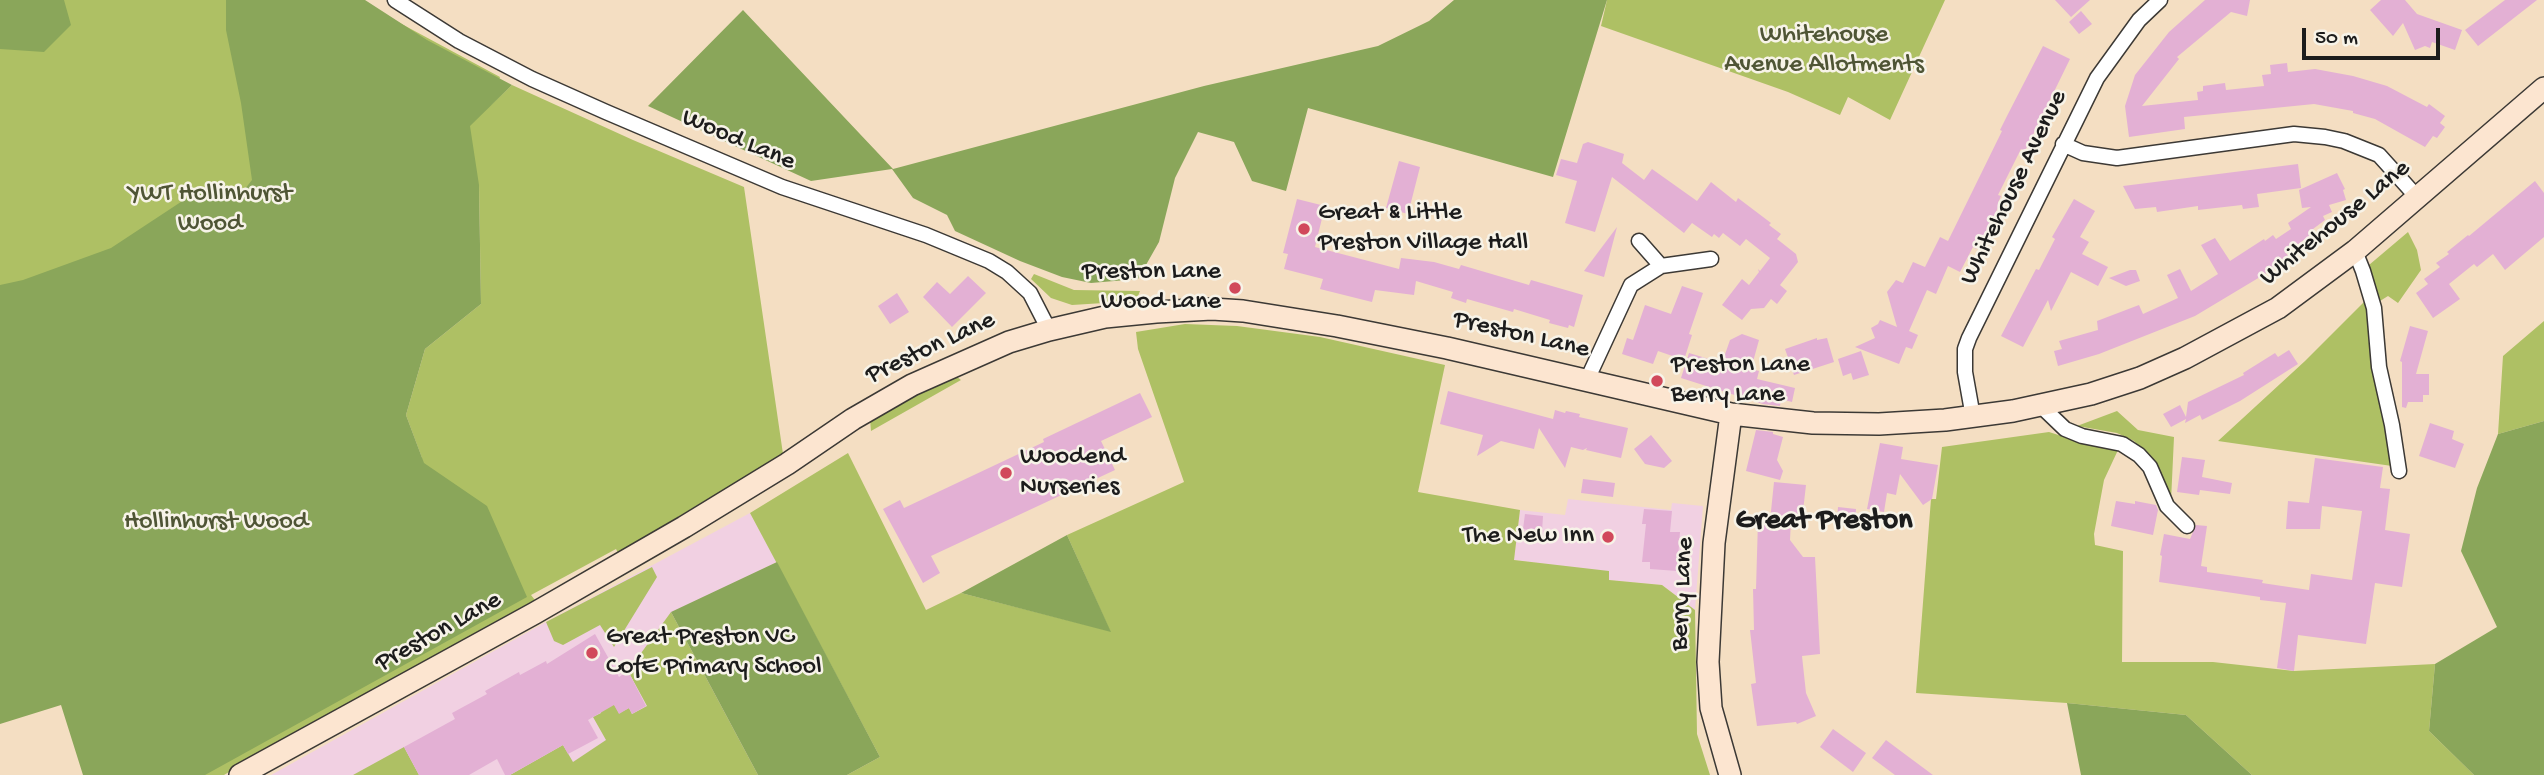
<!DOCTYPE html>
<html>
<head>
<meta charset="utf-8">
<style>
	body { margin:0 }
	#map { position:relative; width:2544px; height:775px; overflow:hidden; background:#f4dec2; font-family:"Gochi Hand",sans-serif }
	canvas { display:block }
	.scale { position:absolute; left:2302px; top:28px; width:138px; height:32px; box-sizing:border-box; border:4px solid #1c1c1c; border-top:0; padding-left:9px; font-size:21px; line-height:24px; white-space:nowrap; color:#1c1c1c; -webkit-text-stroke:5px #f7f3e8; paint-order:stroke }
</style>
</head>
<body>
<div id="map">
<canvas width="2544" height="775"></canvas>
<div class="scale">50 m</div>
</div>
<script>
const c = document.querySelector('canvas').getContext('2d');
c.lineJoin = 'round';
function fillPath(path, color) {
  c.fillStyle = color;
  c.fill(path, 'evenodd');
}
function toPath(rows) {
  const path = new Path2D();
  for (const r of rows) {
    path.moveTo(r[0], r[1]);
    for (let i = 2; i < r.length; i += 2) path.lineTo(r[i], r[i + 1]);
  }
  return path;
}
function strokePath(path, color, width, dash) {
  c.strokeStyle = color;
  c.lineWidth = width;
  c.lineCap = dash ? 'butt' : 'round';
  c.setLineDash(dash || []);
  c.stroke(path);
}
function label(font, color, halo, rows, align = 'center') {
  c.font = font + ' "Gochi Hand",sans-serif';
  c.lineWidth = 5;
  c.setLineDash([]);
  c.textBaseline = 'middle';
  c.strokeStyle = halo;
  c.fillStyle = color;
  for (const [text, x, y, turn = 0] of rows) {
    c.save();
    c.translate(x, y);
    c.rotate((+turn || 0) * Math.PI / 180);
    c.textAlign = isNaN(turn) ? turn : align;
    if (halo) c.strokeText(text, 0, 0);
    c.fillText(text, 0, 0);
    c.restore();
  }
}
const built = toPath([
	[1568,499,1671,510,1672,503,1703,506,1695,610,1662,585,1608,580,1609,572,1514,560,1520,510,1565,515],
	[750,513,777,562,672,613,758,775,271,775,546,622]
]);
const green = toPath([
	[0,0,362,0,372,8,500,77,491,105,512,85,633,140,744,187,783,454,618,553,616,549,531,595,538,604,277,743,224,775,85,775,63,702,0,721],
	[479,185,481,304,425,349,406,415,422,458,321,433],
	[1607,0,1945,0,1890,120,1848,97,1840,115,1788,92,1601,26],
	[2408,232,2417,250,2421,270,2398,303,2388,296,2380,301,2369,265],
	[1034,274,1074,290,1140,291,1136,301,1072,305,1051,298,1031,279],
	[2367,299,2392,466,2218,441,2305,361],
	[2544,321,2544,421,2498,434,2503,356],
	[1185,324,1237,326,1320,337,1445,365,1418,492,1520,510,1514,560,1609,571,1609,580,1662,585,1695,610,1697,734,1710,775,847,775,880,757,750,513,848,453,926,610,961,593,1110,631,1067,535,1184,482,1138,349,1136,332],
	[952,373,961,380,871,431,870,419],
	[2117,411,2138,430,2174,437,2171,501,2145,453,2134,441,2117,433,2077,426],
	[2049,432,2077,441,2118,450,2104,480,2094,534,2095,545,2123,551,2122,662,2213,662,2294,671,2435,664,2429,731,2474,775,2252,775,2186,715,2067,703,1916,693,1931,499,1936,499,1942,447],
	[652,567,657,577,614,647,600,625,563,645,554,641,546,622],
	[671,612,758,775,510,775,563,745,573,762,606,740,593,717,601,713,603,685,619,713,629,708,632,714,647,706,628,671],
	[404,747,419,775,353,775]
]);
const forest = toPath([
	[0,0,64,0,71,25,44,52,0,49],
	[226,0,365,0,427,40,512,85,470,126,479,185,481,304,425,349,406,415,424,463,487,506,527,597,205,775,83,775,61,705,0,724,0,285,23,280,111,248,196,192,237,199,252,180,241,103,226,30],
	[1454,0,1607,0,1553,177,1308,108,1286,191,1252,181,1234,142,1198,132,1175,178,1159,242,1138,279,1091,283,1062,277,1020,261,955,231,947,215,913,198,892,169,811,181,648,106,743,10,893,169,1204,86,1378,46,1429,21],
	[2544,421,2544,775,2474,775,2429,731,2435,664,2497,627,2461,551,2477,488,2498,434],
	[1067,535,1111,632,961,593],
	[777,562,880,757,847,775,758,775,671,612],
	[2067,703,2186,715,2252,775,2081,775]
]);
const building = toPath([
	[2055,0,2090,0,2071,17],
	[2205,0,2250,0,2247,16,2231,12,2177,57,2179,59,2142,106,2198,100,2197,92,2203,91,2203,86,2225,83,2226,90,2264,86,2262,75,2271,74,2270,65,2287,63,2288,72,2315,69,2353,76,2387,86,2427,107,2429,104,2445,116,2440,123,2445,127,2437,138,2433,136,2425,147,2375,119,2353,113,2353,111,2314,104,2184,117,2185,129,2129,137,2125,106,2135,75,2169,32],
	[2381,0,2405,0,2417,14,2462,30,2455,50,2432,42,2430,48,2425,46,2415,50,2403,23,2393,36,2370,10],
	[2505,0,2537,0,2478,46,2465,30],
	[2081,11,2092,24,2079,34,2069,22],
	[2043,46,2070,59,2025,151,2021,149,1998,195,2001,196,1998,203,2000,204,1980,243,1976,249,1973,247,1960,272,1948,266,1936,294,1927,290,1909,331,1918,335,1912,349,1906,347,1899,364,1855,347,1875,338,1871,328,1878,324,1880,320,1897,327,1887,292,1896,280,1903,283,1913,262,1925,267,1940,237,1948,241,2002,131,2000,130,2008,114],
	[1588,142,1624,154,1622,163,1644,180,1652,169,1697,201,1711,182,1736,202,1738,198,1771,223,1769,225,1781,234,1777,239,1796,254,1798,262,1780,285,1787,291,1777,304,1771,299,1764,308,1751,309,1742,320,1722,305,1742,279,1749,285,1759,272,1758,269,1760,271,1770,258,1746,239,1740,246,1723,233,1719,238,1714,234,1712,237,1692,223,1684,233,1612,177,1595,232,1565,223,1577,181,1556,175,1561,159,1577,163,1583,144],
	[1399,161,1420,167,1408,214,1386,208],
	[2298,164,2301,188,2257,194,2259,207,2243,209,2242,205,2198,210,2198,206,2157,212,2156,207,2135,209,2123,186],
	[2337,173,2345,189,2343,190,2346,200,2329,205,2332,212,2323,216,2325,220,2313,229,2315,232,2286,253,2289,257,2270,271,2195,316,2099,354,2058,366,2054,351,2062,349,2059,341,2098,330,2097,321,2139,305,2143,314,2178,298,2167,275,2180,269,2191,291,2218,274,2201,245,2215,238,2230,261,2264,239,2265,241,2273,235,2276,239,2291,229,2288,223,2311,207,2302,208,2299,190],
	[2535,181,2544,193,2544,237,2505,270,2493,254,2477,267,2474,264,2449,284,2460,299,2433,318,2416,293,2428,284,2424,279,2440,267,2436,263,2449,254,2447,252,2468,235,2469,236],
	[1297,199,1325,206,1315,247,1399,269,1401,258,1434,262,1459,269,1461,265,1529,285,1531,280,1583,295,1574,327,1569,325,1568,328,1549,323,1550,320,1514,309,1513,312,1467,299,1466,303,1451,298,1453,292,1416,281,1414,295,1375,290,1372,302,1320,289,1323,279,1284,269,1288,254,1283,253],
	[2074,199,2095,211,2080,237,2089,242,2082,254,2108,267,2098,286,2071,272,2051,311,2048,300,2023,347,2001,336,2036,269,2039,270,2055,239,2052,237],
	[1617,227,1604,277,1584,271],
	[2130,270,2136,270,2140,281,2126,286,2109,278],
	[968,276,986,293,952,327,923,297,937,282,950,294],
	[1682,286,1703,293,1689,334,1692,335,1684,360,1658,351,1653,364,1622,354,1627,338,1633,340,1645,305,1671,314],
	[897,293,909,312,890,324,878,306],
	[2410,326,2428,331,2416,374,2429,374,2429,395,2423,395,2423,402,2408,402,2406,408,2402,407,2402,362,2400,361],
	[1742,334,1759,340,1751,369,1759,371,1757,379,1795,388,1792,402,1781,399,1780,406,1763,404,1681,378,1689,353,1722,363,1730,340],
	[1817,338,1817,340,1827,338,1834,362,1794,375,1785,349],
	[2289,350,2298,364,2240,401,2202,420,2200,415,2185,423,2186,419,2171,427,2163,414,2180,405,2186,417,2188,402,2244,375,2243,373,2275,353,2278,357],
	[1861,351,1869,375,1853,380,1851,373,1843,376,1838,359],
	[1448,391,1553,419,1555,410,1565,413,1566,411,1580,414,1579,417,1628,428,1621,458,1586,450,1587,448,1583,450,1571,447,1565,468,1539,428,1534,449,1501,441,1477,456,1483,435,1440,424],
	[1140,393,1152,417,1101,441,1115,470,931,556,940,573,923,583,883,509,900,500,904,508,1044,442,1043,439],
	[2430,423,2454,431,2452,439,2464,444,2455,468,2419,456],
	[1756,430,1773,432,1773,434,1783,437,1777,460,1783,471,1780,480,1746,471],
	[1651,435,1672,461,1664,468,1645,464,1634,449],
	[1880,443,1903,447,1901,459,1938,465,1932,499,1923,505,1900,474,1896,495,1887,493,1884,512,1867,509],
	[2182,457,2205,460,2202,477,2232,483,2230,494,2200,490,2199,495,2177,492],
	[2315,458,2383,467,2380,488,2390,489,2385,530,2410,534,2402,587,2375,583,2366,644,2298,635,2294,671,2277,668,2286,603,2260,600,2260,597,2159,582,2162,556,2160,555,2164,534,2190,539,2196,525,2207,526,2201,566,2207,567,2207,572,2263,580,2262,583,2309,590,2311,574,2352,580,2362,511,2322,506,2320,529,2286,529,2288,501,2309,503],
	[1583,479,1615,483,1613,497,1581,493],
	[1774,482,1806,485,1802,520,1791,519,1790,540,1803,557,1815,557,1820,654,1802,656,1806,693,1816,716,1797,724,1796,722,1757,726,1751,684,1756,683,1750,630,1754,630,1753,589,1756,589,1758,520,1770,521],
	[2116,501,2135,504,2135,501,2156,505,2158,510,2153,535,2111,526],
	[1838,507,1856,509,1855,524,1837,522],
	[1644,509,1672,511,1670,532,1680,532,1677,571,1650,569,1650,562,1642,562,1646,524,1642,524],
	[1525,514,1543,516,1542,532,1523,529],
	[595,634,619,677,628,671,646,706,632,714,629,708,619,714,614,705,588,720,598,738,568,754,563,745,510,775,505,775,497,759,469,775,419,775,404,747,455,719,452,713,487,694,485,691,519,672,520,675,546,661,547,664],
	[1833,729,1866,753,1853,772,1820,747],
	[1886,740,1902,752,1933,775,1895,775,1872,758]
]);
const street = toPath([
	[395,0,459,41,532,79,606,112,782,187,926,235,989,261,1007,272,1030,293,1049,330],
	[2063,144,2083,153,2117,158,2294,134,2325,137,2344,141,2379,155,2416,196],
	[1639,241,1661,266],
	[2355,251,2363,271,2374,308,2379,367,2392,425,2399,471],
	[1587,380,1631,285,1661,266,1711,259],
	[2041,406,2065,429,2082,436,2122,444,2139,455,2150,467,2167,506,2187,526],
	[1973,417,1965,372,1965,349,1969,338,2097,78,2139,20,2160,0]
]);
const secondary = toPath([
	[240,775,535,613,684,527,787,464,853,419,912,385,1009,342,1049,330,1105,317,1156,312,1212,309,1243,311,1337,326,1447,348,1731,414,1813,423,1879,424,1945,420,2013,411,2091,394,2140,378,2185,358,2278,308,2355,251,2544,88],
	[1730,775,1711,708,1708,662,1714,543,1731,414]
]);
const markers = [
	[1304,229,7,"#d1495b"],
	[1235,288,7,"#d1495b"],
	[1657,381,7,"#d1495b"],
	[1006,473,7,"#d1495b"],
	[1608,537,7,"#d1495b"],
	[592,653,7,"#d1495b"]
];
const parkNames = [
	["Whitehouse",1824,36],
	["Avenue Allotments",1824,66],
	["YWT Hollinhurst",210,195],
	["Wood",210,225],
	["Hollinhurst Wood",216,523]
];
const streetNames = [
	["Wood Lane",738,141,23],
	["Whitehouse Avenue",2015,188,-64],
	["Whitehouse Lane",2336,224,-39],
	["Preston Lane",1521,336,13],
	["Preston Lane",931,349,-25],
	["Berry Lane",1684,594,-87],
	["Preston Lane",439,633,-29]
];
const poiNames = [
	["Great & Little",1318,214],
	["Preston Village Hall",1318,244],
	["Preston Lane",1221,273,"right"],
	["Wood Lane",1221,303,"right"],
	["Preston Lane",1671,366],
	["Berry Lane",1671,396],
	["Woodend",1020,458],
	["Nurseries",1020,488],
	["The New Inn",1594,537,"right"],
	["Great Preston VC",606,638],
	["CofE Primary School",606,668]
];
const quarterNames = [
	["Great Preston",1824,522]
];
fillPath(built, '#f1d0e2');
fillPath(green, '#aec064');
fillPath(forest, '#8aa65a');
fillPath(building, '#e3b0d4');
strokePath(street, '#3c3935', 17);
strokePath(secondary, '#3c3935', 24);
strokePath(street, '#fff', 14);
strokePath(secondary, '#fce5d0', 21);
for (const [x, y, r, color] of markers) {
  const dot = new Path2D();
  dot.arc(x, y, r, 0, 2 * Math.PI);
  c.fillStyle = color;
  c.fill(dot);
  strokePath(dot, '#f7f3e8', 2.5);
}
label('26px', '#4f5535', '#f7f3e8', parkNames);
label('26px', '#1c1c1c', '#f7f3e8', streetNames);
label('26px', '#1c1c1c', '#f7f3e8', poiNames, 'left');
label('bold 30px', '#1c1c1c', '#f7f3e8', quarterNames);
</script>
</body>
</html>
